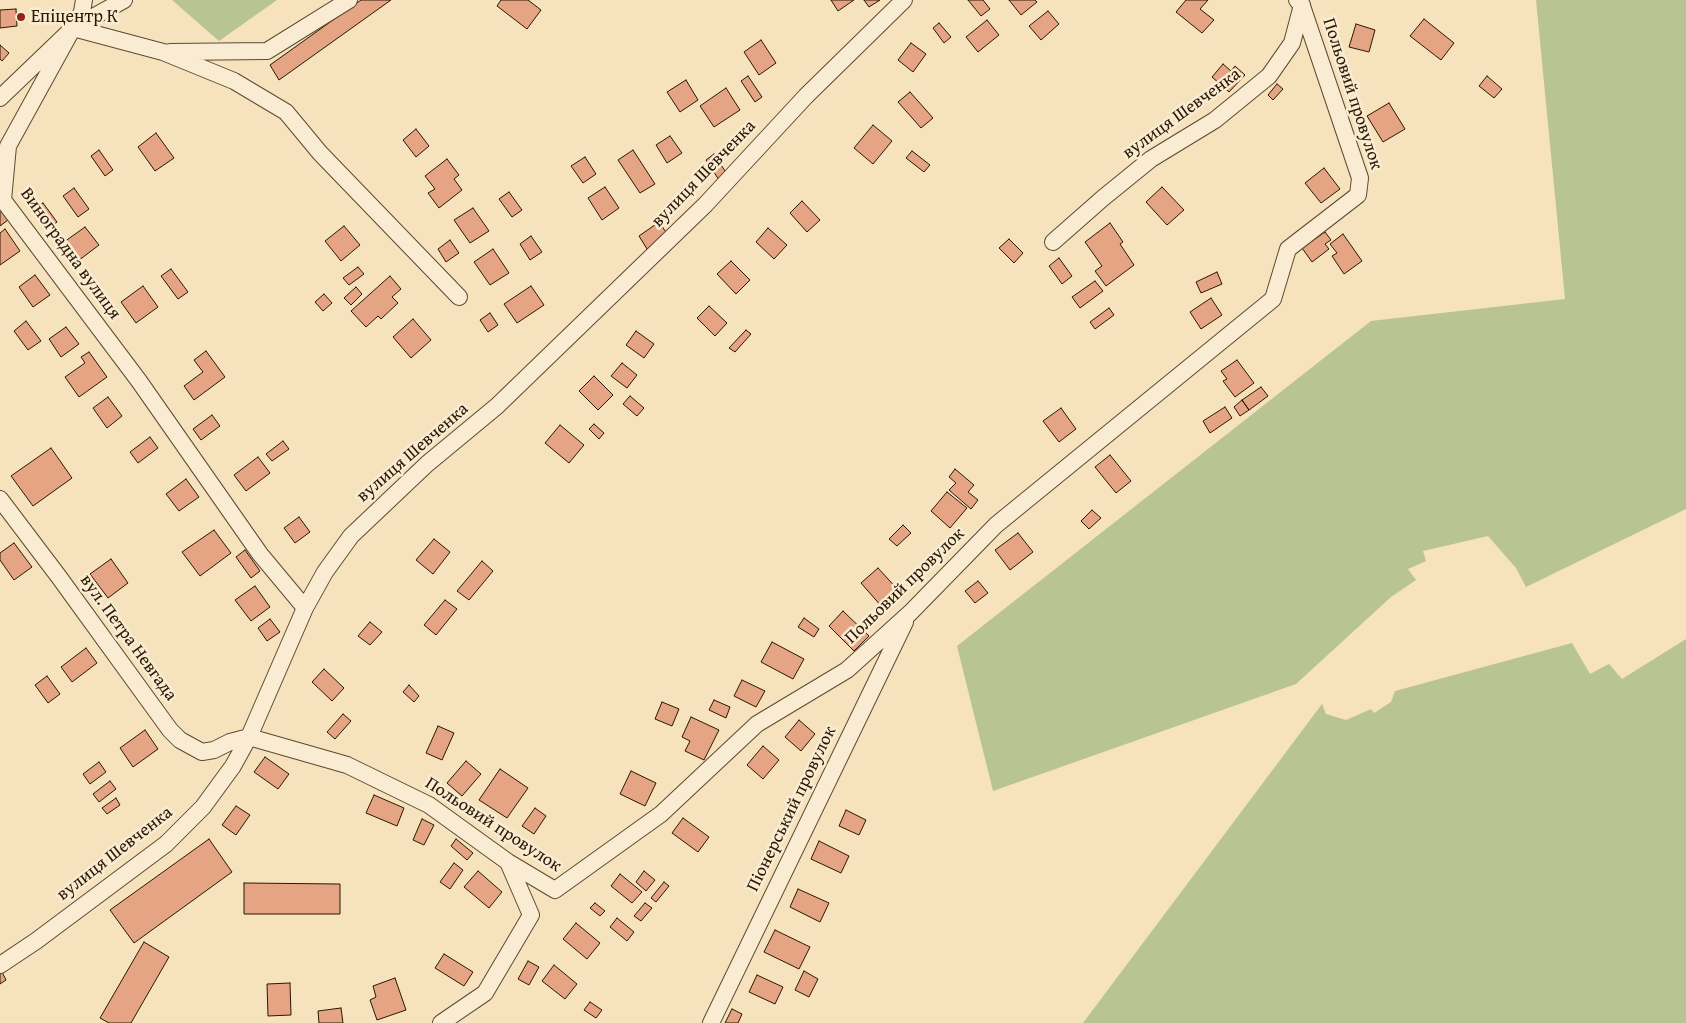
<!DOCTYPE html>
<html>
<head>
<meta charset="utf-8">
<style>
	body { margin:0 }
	canvas { display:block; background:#f6e2bc }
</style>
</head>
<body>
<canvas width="1686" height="1023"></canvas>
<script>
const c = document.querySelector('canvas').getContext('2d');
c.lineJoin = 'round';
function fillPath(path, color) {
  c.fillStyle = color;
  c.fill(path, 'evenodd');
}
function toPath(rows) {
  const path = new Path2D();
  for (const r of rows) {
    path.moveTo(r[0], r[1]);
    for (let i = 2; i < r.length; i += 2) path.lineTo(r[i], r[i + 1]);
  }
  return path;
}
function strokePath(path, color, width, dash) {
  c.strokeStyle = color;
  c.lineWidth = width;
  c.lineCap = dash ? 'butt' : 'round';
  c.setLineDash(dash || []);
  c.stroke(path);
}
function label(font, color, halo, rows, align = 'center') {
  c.font = font + ' "Gentium Book Plus",serif';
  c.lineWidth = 5;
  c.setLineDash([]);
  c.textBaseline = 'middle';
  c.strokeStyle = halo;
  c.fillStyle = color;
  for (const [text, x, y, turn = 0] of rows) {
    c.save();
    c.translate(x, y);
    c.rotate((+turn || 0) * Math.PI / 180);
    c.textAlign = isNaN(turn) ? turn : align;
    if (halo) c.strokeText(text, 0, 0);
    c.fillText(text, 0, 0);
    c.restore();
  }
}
const green = toPath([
	[172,0,277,0,219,41],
	[1536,0,1686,0,1686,509,1526,587,1516,568,1488,536,1423,551,1426,561,1408,569,1416,580,1391,597,1296,684,993,791,957,646,1371,321,1565,299],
	[1686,639,1686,1023,1083,1023,1322,704,1326,714,1346,720,1371,709,1374,713,1391,702,1395,691,1572,643,1590,674,1609,664,1622,679]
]);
const building = toPath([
	[361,0,391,0,279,80,270,65,361,0],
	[501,0,528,0,541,10,527,29,497,6,501,0],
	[831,0,854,0,838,11,831,0],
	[864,0,880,0,869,7,864,0],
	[968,0,983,0,990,9,981,16,968,0],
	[1009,0,1035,0,1037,2,1021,15,1009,0],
	[1186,0,1208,0,1200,9,1214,20,1202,33,1176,12,1186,0],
	[16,9,17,26,0,28,0,10,16,9],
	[1048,11,1059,24,1041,40,1029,26,1048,11],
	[1424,19,1454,43,1441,60,1410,36,1424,19],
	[987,20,999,35,978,52,966,37,987,20],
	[939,23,951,37,944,43,933,28,939,23],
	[1356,24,1375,30,1369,52,1349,47,1356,24],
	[761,40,776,63,759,75,744,52,761,40],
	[911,43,926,54,913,72,898,60,911,43],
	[0,45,9,53,2,61,0,59,0,45],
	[1223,64,1231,71,1235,66,1245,75,1229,92,1212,77,1223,64],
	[748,76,762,97,755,102,741,81,748,76],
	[1487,76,1502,89,1494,98,1479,86,1487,76],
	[686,80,698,100,680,112,667,92,686,80],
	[1277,84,1283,89,1273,100,1268,95,1277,84],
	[726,88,740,110,714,127,700,106,726,88],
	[910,92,933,118,921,128,898,102,910,92],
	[1389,103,1405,129,1383,142,1367,116,1389,103],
	[873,125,892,141,873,164,854,148,873,125],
	[416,129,429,146,416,157,403,140,416,129],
	[156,133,174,158,155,171,138,147,156,133],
	[670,136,682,153,667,163,656,145,670,136],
	[99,150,113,170,105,176,91,156,99,150],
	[633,150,655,184,640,193,618,160,633,150],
	[912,151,930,165,924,172,906,158,912,151],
	[714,154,727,174,719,180,706,160,714,154],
	[585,157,596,174,583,183,571,166,585,157],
	[447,159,459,175,454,179,462,190,439,208,428,193,435,189,425,176,447,159],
	[1324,168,1340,189,1321,203,1305,183,1324,168],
	[605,187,619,208,602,220,588,198,605,187],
	[1162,187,1184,210,1167,225,1146,202,1162,187],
	[74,188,89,209,78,217,63,196,74,188],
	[509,192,522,210,512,217,499,199,509,192],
	[802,201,820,220,807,232,790,213,802,201],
	[43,203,57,222,46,231,32,211,43,203],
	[473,208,489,231,470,243,454,220,473,208],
	[0,209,8,220,0,226,0,209],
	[659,222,668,235,647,249,639,236,659,222],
	[1110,223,1123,242,1120,244,1134,265,1106,286,1095,271,1102,266,1085,242,1110,223],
	[344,226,360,245,341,261,325,241,344,226],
	[85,227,99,245,78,261,64,242,85,227],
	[768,228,787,245,774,259,756,242,768,228],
	[5,229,20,251,0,265,0,233,5,229],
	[1325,232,1331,240,1325,244,1329,249,1312,262,1302,248,1325,232],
	[1343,234,1362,261,1344,274,1332,256,1337,253,1330,244,1343,234],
	[531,236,542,252,530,260,520,244,531,236],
	[1009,239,1023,253,1014,263,999,248,1009,239],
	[450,240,459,253,446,262,438,249,450,240],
	[493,249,509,273,490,285,474,262,493,249],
	[1059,258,1072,276,1062,284,1049,266,1059,258],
	[731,261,750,280,736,294,717,274,731,261],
	[358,267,364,274,349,285,343,278,358,267],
	[171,269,188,292,178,299,161,276,171,269],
	[1217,272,1222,284,1201,293,1196,282,1217,272],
	[35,275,50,295,33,307,19,287,35,275],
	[390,276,401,289,392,297,398,303,381,319,378,316,366,327,351,311,390,276],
	[1095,281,1103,291,1080,308,1072,297,1095,281],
	[143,286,158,307,136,323,121,302,143,286],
	[531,286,544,305,517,323,504,304,531,286],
	[356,287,362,294,351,305,344,298,356,287],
	[324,294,332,303,323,311,315,302,324,294],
	[1211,298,1222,315,1201,329,1190,312,1211,298],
	[709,306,727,323,715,336,697,318,709,306],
	[1109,308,1114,315,1095,329,1090,322,1109,308],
	[490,313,498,325,488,332,480,320,490,313],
	[413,319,431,340,411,358,393,337,413,319],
	[26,321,41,341,28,350,14,331,26,321],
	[66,327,79,344,61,357,49,339,66,327],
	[746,330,751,334,735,352,729,348,746,330],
	[636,331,654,344,644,358,626,345,636,331],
	[206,351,225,377,194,400,184,386,203,372,194,360,206,351],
	[89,352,107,377,79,397,65,377,85,363,81,357,89,352],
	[1237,360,1254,383,1235,397,1223,381,1227,379,1221,371,1237,360],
	[622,363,637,375,627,388,611,376,622,363],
	[594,376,613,395,598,410,579,391,594,376],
	[1261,387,1268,396,1249,410,1242,400,1261,387],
	[630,396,644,408,637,416,623,404,630,396],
	[108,397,122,416,107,428,93,408,108,397],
	[1242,400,1249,410,1240,416,1234,407,1242,400],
	[1225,407,1232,418,1210,433,1203,421,1225,407],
	[1061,408,1076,429,1059,442,1043,421,1061,408],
	[212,415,220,426,201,440,193,429,212,415],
	[594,424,604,433,599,439,589,429,594,424],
	[560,425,584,445,569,463,545,443,560,425],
	[150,437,158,448,138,463,130,452,150,437],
	[283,441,289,449,272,461,266,454,283,441],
	[51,448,72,478,33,506,11,476,51,448],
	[1110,455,1131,481,1116,493,1095,467,1110,455],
	[258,457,270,473,246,491,234,475,258,457],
	[955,469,974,485,968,492,978,500,971,509,949,490,956,483,949,477,955,469],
	[186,479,199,497,179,511,166,494,186,479],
	[947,492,967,508,950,528,931,511,947,492],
	[1092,510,1101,518,1089,529,1081,521,1092,510],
	[299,517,310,532,295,543,284,528,299,517],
	[903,525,911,533,897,546,889,539,903,525],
	[214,530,231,553,200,576,182,552,214,530],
	[1018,533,1033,552,1010,570,995,550,1018,533],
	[434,539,450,552,433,574,416,560,434,539],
	[14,543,32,567,14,580,0,560,0,553,14,543],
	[245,550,260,571,251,578,236,557,245,550],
	[111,559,128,583,108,598,90,574,111,559],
	[482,561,493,571,469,600,457,591,482,561],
	[878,568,899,591,882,607,861,583,878,568],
	[978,581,988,593,975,603,965,591,978,581],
	[255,586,270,607,251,621,235,600,255,586],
	[445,600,457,609,436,635,424,625,445,600],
	[843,611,869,636,854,651,829,626,843,611],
	[804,618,819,629,814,637,798,627,804,618],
	[270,619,280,632,267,641,258,628,270,619],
	[370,622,382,632,370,645,358,636,370,622],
	[772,642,804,659,793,679,761,662,772,642],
	[86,648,97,663,72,682,61,667,86,648],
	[324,669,344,688,332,701,312,682,324,669],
	[47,676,60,694,48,703,35,685,47,676],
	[742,680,765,691,756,707,734,696,742,680],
	[409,685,419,696,414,702,403,692,409,685],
	[714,700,730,707,726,718,709,710,714,700],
	[662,702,679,709,672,726,655,719,662,702],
	[343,714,351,721,335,739,327,732,343,714],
	[691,717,719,730,704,760,685,751,690,741,682,737,691,717],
	[799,720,815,734,801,751,785,737,799,720],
	[438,726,454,733,442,760,426,753,438,726],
	[145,730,158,749,133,767,120,748,145,730],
	[763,746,779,760,763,779,747,765,763,746],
	[265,757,289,774,278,789,254,772,265,757],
	[466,761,481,774,462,796,447,783,466,761],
	[99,762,106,772,90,784,83,774,99,762],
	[500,769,528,788,507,818,479,800,500,769],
	[631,771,656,783,645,806,620,794,631,771],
	[110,781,116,789,99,802,93,794,110,781],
	[374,795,404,808,397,826,366,813,374,795],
	[116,798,120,805,107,814,102,808,116,798],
	[236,806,250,815,236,835,222,825,236,806],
	[535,808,546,816,534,834,522,826,535,808],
	[846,810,866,820,859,835,839,826,846,810],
	[683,818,709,837,698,852,672,833,683,818],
	[422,819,434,825,424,845,413,840,422,819],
	[209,839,232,872,134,943,110,910,209,839],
	[456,839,473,853,467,860,451,846,456,839],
	[819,841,849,856,841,873,811,859,819,841],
	[454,863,463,870,450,889,440,882,454,863],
	[478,871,502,892,489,908,464,887,478,871],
	[644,871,655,880,646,891,636,882,644,871],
	[620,874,642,892,632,903,611,886,620,874],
	[664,882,669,886,656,902,651,898,664,882],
	[244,883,340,884,340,914,244,914,244,883],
	[798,889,829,903,820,922,790,907,798,889],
	[595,903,605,911,600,916,590,908,595,903],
	[645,903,652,908,641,921,634,916,645,903],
	[617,918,634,932,627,941,610,927,617,918],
	[576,923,600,943,587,959,563,939,576,923],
	[775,930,810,947,799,969,764,952,775,930],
	[144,942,169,957,131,1023,109,1023,100,1018,144,942],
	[444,954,473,972,464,986,435,968,444,954],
	[528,961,539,967,529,985,518,979,528,961],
	[554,965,577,984,565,999,542,981,554,965],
	[1,970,6,980,0,984,0,971,1,970],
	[804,971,818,979,809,997,795,990,804,971],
	[757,975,783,987,775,1004,749,992,757,975],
	[395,978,406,1010,377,1020,370,1000,376,997,373,986,395,978],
	[290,983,291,1015,268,1016,267,984,290,983],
	[590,1002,602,1010,596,1018,584,1010,590,1002],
	[341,1008,343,1023,319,1023,318,1011,341,1008],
	[732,1009,742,1014,738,1023,725,1023,732,1009]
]);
const minor = toPath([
	[73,28,124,0],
	[170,52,267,51,349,0],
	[0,98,73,28,82,12,84,0],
	[1053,242,1103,198,1151,159,1215,120,1269,76,1292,43,1302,5],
	[0,499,59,577,170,730,180,740,202,752,214,750,230,742,249,737,347,765,429,805,508,862,555,890,661,814,757,724,847,670,910,613,996,525,1273,299,1288,249,1358,195,1360,178,1302,6,1297,0],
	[305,608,260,554,139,381,3,200,8,146,73,28,163,52,234,81,286,112,320,153,459,297],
	[0,965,36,941,166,844,203,807,233,766,249,737,305,608,325,572,351,536,427,464,497,406,705,205,806,96,904,0],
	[441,1023,485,993,531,915,508,862],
	[711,1023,905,622]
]);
const markers = [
	[21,17,5,"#8f2418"]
];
const poiNames = [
	["Епіцентр К",31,17]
];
const streetNames = [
	["Польовий провулок",1352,94,72],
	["вулиця Шевченка",1182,114,-36],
	["вулиця Шевченка",704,174,-46],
	["Виноградна вулиця",70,254,54],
	["вулиця Шевченка",413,453,-41],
	["Польовий провулок",905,586,-44],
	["вул. Петра Невгада",128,638,54],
	["Піонерський провулок",792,809,-64],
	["Польовий провулок",493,825,33],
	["вулиця Шевченка",115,854,-38]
];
fillPath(green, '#b9c493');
fillPath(building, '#e5a483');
strokePath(building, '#2a1802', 1);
strokePath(minor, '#5d4a30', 18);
strokePath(minor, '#f9ecd3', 16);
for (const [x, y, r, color] of markers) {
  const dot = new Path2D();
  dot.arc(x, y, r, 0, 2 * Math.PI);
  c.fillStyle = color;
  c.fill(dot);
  strokePath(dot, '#f9ecd3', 2);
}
label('18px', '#2a1802', '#f9ecd3', poiNames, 'left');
label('18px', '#2a1802', '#f9ecd3', streetNames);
</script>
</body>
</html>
